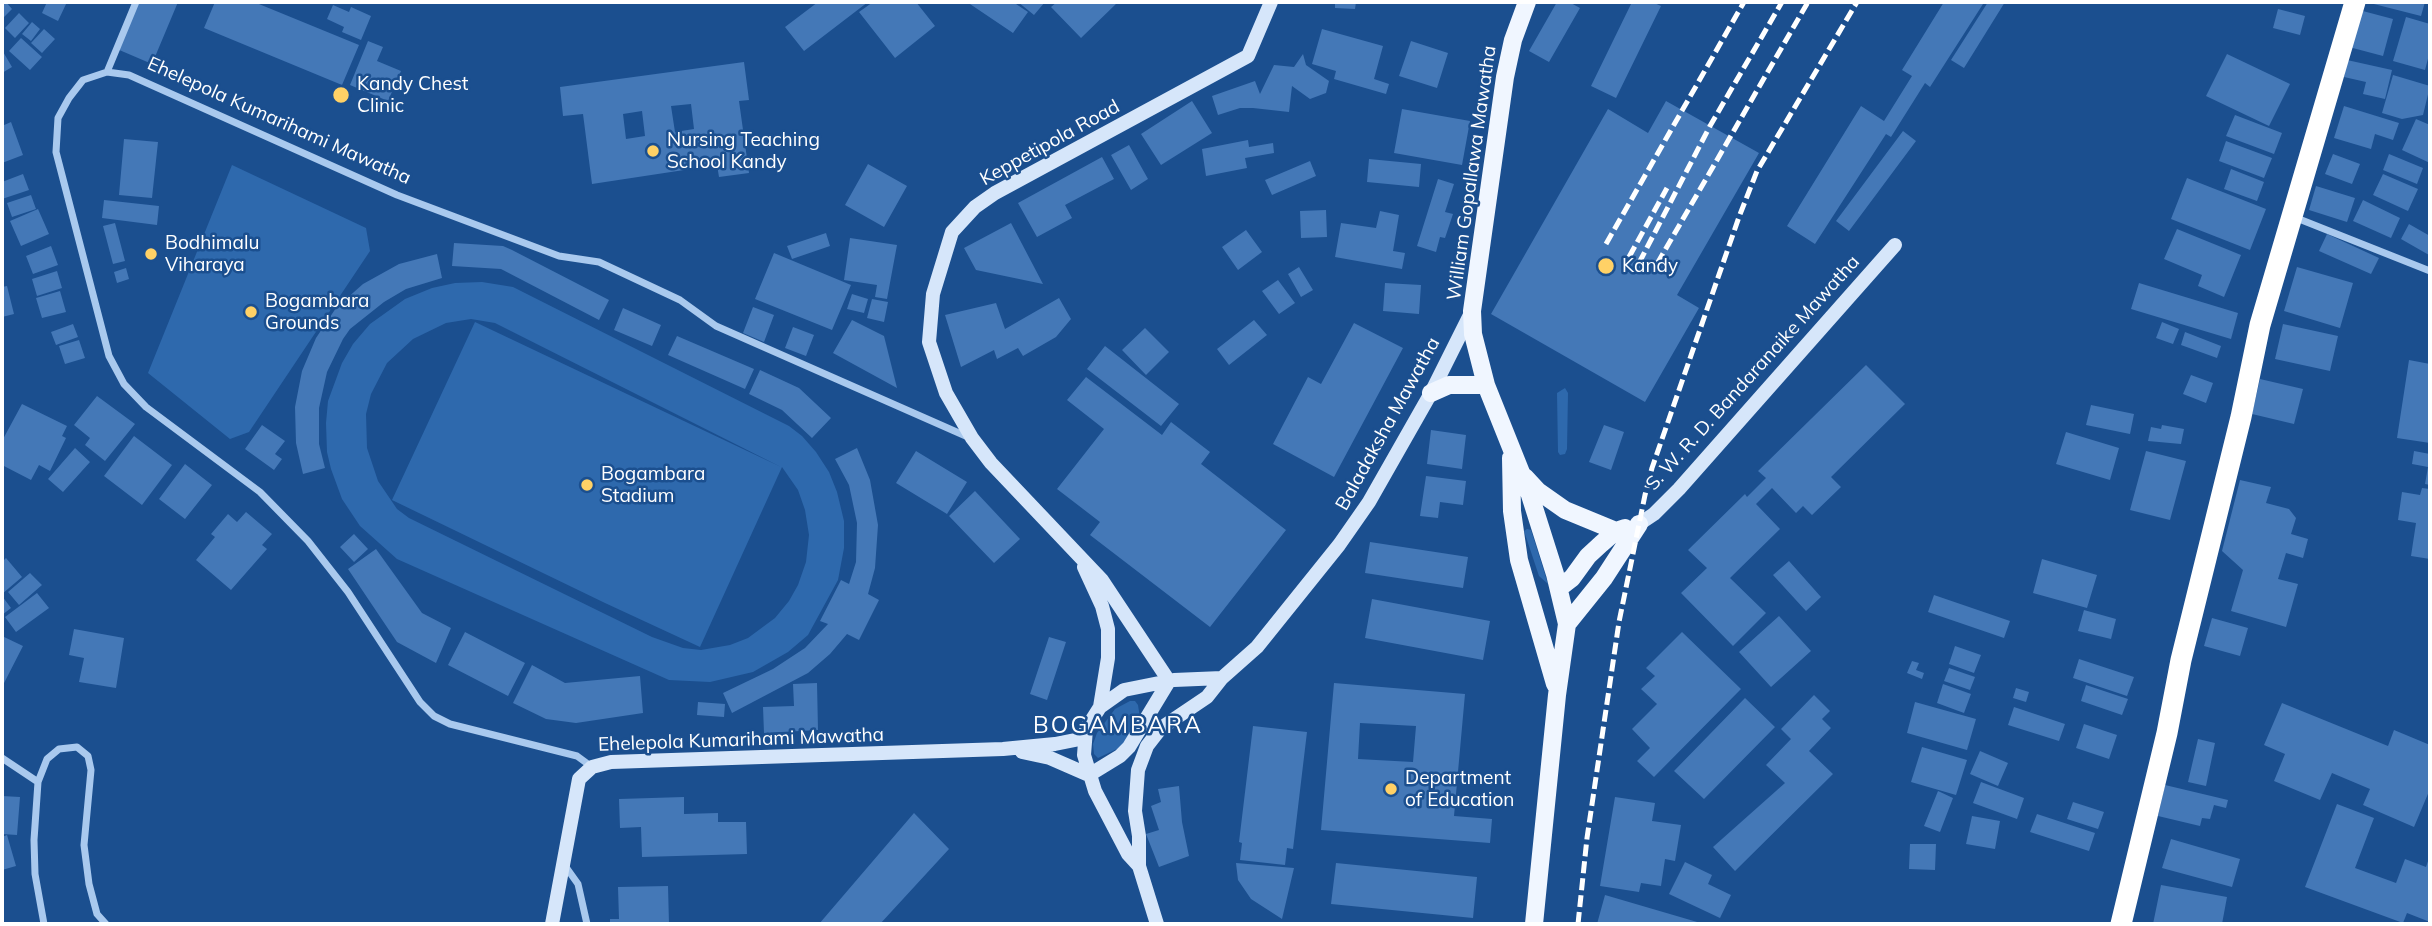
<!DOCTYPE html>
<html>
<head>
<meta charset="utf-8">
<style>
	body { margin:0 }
	#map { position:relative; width:2432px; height:926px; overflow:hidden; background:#1b4f8f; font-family:Mulish,sans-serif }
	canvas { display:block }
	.frame { position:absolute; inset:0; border:4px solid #fff; pointer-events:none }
</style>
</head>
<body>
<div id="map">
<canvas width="2432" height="926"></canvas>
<div class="frame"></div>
</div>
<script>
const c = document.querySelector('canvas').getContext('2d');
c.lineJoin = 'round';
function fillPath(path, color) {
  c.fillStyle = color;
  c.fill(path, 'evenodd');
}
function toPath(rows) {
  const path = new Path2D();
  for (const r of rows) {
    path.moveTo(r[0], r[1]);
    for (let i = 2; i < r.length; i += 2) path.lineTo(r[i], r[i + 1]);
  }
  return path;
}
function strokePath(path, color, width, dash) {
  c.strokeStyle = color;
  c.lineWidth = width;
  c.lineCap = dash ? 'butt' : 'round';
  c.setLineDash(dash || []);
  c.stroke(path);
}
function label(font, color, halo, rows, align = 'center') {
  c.font = font + ' Mulish,sans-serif';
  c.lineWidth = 5;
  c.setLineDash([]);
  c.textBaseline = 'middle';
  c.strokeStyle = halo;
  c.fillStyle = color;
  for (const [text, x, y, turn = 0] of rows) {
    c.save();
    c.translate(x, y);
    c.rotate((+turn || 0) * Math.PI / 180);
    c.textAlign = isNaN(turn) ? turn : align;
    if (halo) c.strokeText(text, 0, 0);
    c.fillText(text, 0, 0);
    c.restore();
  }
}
const green = toPath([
	[232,165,366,228,370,251,249,432,230,439,148,373],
	[482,282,513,287,789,426,802,436,816,452,829,472,837,492,844,521,844,548,838,580,808,635,788,652,753,672,710,682,669,680,397,559,360,526,342,499,331,469,327,452,326,423,328,401,342,363,353,344,370,324,405,299,432,288,455,283],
	[471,319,495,323,781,467,475,322,392,500,605,603,700,647,782,467,798,490,805,510,809,535,806,562,798,585,789,601,775,618,748,638,730,645,701,650,683,648,652,637,409,518,397,509,378,481,367,448,366,414,371,394,387,363,413,339,446,323],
	[1565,388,1568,393,1567,449,1565,454,1560,455,1558,452,1557,393],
	[1527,529,1531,530,1548,584,1539,576,1524,531],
	[1130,701,1135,701,1138,705,1140,718,1129,738,1119,748,1098,758,1094,754,1093,744,1097,733,1115,709]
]);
const building = toPath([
	[6,2,12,9,2,19,2,6],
	[47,2,67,2,58,21,42,13],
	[136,2,178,2,152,64,117,49],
	[215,2,254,2,359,45,342,85,204,28],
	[818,2,868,2,804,51,785,27],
	[873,2,916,2,935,26,895,58,859,12],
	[967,2,1013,2,1028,12,1013,33],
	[1018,2,1045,2,1034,15],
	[1057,2,1118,2,1081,38,1051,7],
	[1335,2,1356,2,1355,9,1335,8],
	[1557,2,1569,2,1580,8,1549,62,1529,51],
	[1632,2,1652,2,1661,6,1616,98,1591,86],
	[1944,2,1980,2,1983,4,1930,87,1925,83,1891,137,1886,134,1815,244,1787,226,1861,106,1884,121,1912,76,1902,70],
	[1988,2,2005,2,1964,68,1951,60],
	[2366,2,2425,2,2421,16],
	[333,5,349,12,351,7,371,16,361,40,342,32,344,27,327,19],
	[2278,9,2305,16,2300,35,2273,28],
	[2359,10,2393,19,2383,56,2349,47],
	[19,13,29,23,15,38,5,28],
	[2406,17,2430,24,2430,51,2425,70,2393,61],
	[32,22,40,29,31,41,22,34],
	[44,29,55,39,42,53,31,43],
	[1322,29,1383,46,1374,79,1389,84,1386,94,1334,79,1336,71,1312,64],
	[21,38,42,57,30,70,9,51],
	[368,41,383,47,377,61,401,71,388,101,350,85],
	[1411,41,1448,53,1437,88,1399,76],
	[2,50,12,67,2,73],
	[1303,54,1306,65,1329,81,1326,93,1310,99,1292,86,1289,112,1253,108,1240,108,1218,115,1212,96,1255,81,1260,94,1274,65,1294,67],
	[2227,54,2290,84,2269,126,2206,96],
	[2347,60,2392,70,2385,99,2363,94,2366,82,2344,77],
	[744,62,749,100,739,101,749,173,719,177,717,165,592,184,583,114,563,116,560,87],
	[691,104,694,129,675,132,671,106],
	[642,111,645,136,626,139,623,114],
	[2393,75,2430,86,2423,115,2402,119,2382,113],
	[1192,101,1212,133,1161,165,1141,134],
	[1666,101,1759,153,1677,295,1699,308,1645,402,1491,314,1608,109,1648,133],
	[2344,106,2399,123,2393,140,2375,134,2371,149,2334,138],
	[1402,109,1470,121,1462,165,1394,153],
	[2235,115,2282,133,2274,154,2226,136],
	[2416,119,2430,125,2430,163,2402,150],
	[11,122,23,155,2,163,2,126],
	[1903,131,1916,141,1849,231,1836,221],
	[124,139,158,142,152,198,119,195],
	[1248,140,1249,147,1273,143,1274,153,1245,158,1247,168,1206,176,1202,149],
	[2226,141,2272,158,2264,178,2219,161],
	[1129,145,1148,179,1131,190,1111,155],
	[2333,154,2360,164,2352,184,2325,174],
	[2389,154,2423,168,2417,184,2383,170],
	[1102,157,1114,179,1065,205,1072,218,1037,237,1018,203],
	[1369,159,1421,164,1419,187,1367,182],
	[1310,161,1316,176,1272,195,1265,180],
	[868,164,907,186,884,227,845,205],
	[2231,169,2264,182,2257,201,2224,189],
	[23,174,29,190,2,199,2,182],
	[2383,174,2418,189,2408,211,2373,195],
	[2187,178,2266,209,2250,250,2171,219],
	[1438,179,1454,184,1445,212,1453,214,1445,238,1440,237,1436,252,1417,246],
	[2316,186,2355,198,2347,222,2309,210],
	[31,195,36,209,12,217,7,203],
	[104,200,159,206,157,225,102,218],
	[2363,200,2400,218,2391,238,2353,221],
	[38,209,49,234,21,246,10,221],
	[1326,210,1327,237,1301,238,1300,211],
	[1380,211,1399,215,1393,251,1405,253,1402,269,1335,257,1341,223,1376,228],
	[115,223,125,261,113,264,103,226],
	[1011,223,1043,284,976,270,964,248],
	[2409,224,2430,236,2429,255,2401,239],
	[2177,229,2241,255,2224,297,2198,286,2202,275,2164,259],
	[1246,230,1262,252,1238,270,1222,247],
	[826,233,830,246,792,259,787,246],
	[2327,234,2379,258,2371,274,2319,251],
	[850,238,897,245,887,299,875,297,877,285,844,280],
	[454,243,503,246,512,250,609,300,599,320,501,269,452,266],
	[51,246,58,265,33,274,26,256],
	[774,253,851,285,832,330,755,299],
	[437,254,442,278,406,289,384,302,350,329,343,339,327,372,319,408,319,444,325,468,303,474,296,443,295,407,302,371,316,338,336,308,363,284,399,264],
	[1299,267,1313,290,1301,297,1288,274],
	[2297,267,2353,283,2340,328,2284,311],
	[126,268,129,279,117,283,114,272],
	[57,271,62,288,37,296,32,279],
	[1278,280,1295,303,1279,314,1262,291],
	[1385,283,1421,285,1419,314,1383,311],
	[2139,283,2238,313,2231,339,2131,309],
	[7,286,14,314,2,317,2,287],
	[60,291,66,312,42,318,36,298],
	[852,294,868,299,864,313,847,309],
	[1059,298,1071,319,1056,337,1023,356,1018,348,997,359,994,350,961,367,945,315,996,303,1005,329],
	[872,299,888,302,884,322,867,318],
	[753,307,774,315,764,342,743,333],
	[623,308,661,325,652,346,614,330],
	[852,320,884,336,897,388,833,353],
	[1254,320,1267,335,1229,365,1217,349],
	[2162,322,2179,329,2173,344,2156,338],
	[1354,323,1403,348,1334,477,1273,444,1308,377,1321,384],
	[73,324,78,337,56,345,51,332],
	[2283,324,2338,336,2330,371,2275,359],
	[793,327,814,335,806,356,785,348],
	[1145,328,1169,352,1146,375,1122,350],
	[2185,332,2221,346,2217,358,2181,345],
	[677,336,754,369,745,389,668,355],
	[79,340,85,358,65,364,59,346],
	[1105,346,1179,404,1161,426,1087,369],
	[2409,360,2430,364,2430,443,2397,438],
	[1866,365,1905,404,1831,477,1841,487,1812,515,1803,506,1796,513,1772,488,1756,504,1780,529,1730,578,1766,613,1733,646,1681,593,1707,568,1688,550,1745,494,1747,497,1766,478,1758,471],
	[760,370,799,388,831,418,812,438,782,410,749,394],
	[2191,375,2213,383,2206,403,2183,394],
	[1086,377,1162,435,1171,422,1210,452,1201,464,1286,530,1210,627,1090,535,1100,522,1057,489,1104,429,1067,400],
	[2260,379,2303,389,2294,424,2252,414],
	[97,396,135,424,105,461,85,445,90,438,74,425],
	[22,404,67,426,62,436,66,438,50,471,39,465,31,480,2,465,2,441],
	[2091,405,2134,414,2130,434,2086,425],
	[262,425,285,441,275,454,282,459,274,470,245,449],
	[1604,425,1624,432,1611,470,1589,462],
	[2162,425,2184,429,2181,444,2148,441,2151,427,2161,429],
	[1431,430,1466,435,1462,469,1427,464],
	[2066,432,2119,448,2110,480,2056,464],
	[134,436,172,465,142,505,104,476],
	[75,448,90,462,63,492,48,479],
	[857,448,870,480,878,525,875,568,868,594,879,600,859,640,847,634,830,654,808,673,732,713,723,693,773,669,805,648,828,624,820,621,841,580,849,584,856,562,857,523,849,485,835,459],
	[916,451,967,482,947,514,896,483],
	[2146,451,2186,461,2170,520,2130,510],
	[2414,451,2430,454,2430,485,2425,484,2428,467,2412,464],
	[185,464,212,485,185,519,159,499],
	[1426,476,1466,481,1463,505,1440,502,1438,518,1420,516],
	[2240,480,2271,487,2266,503,2289,509,2296,518,2291,534,2308,539,2303,558,2286,553,2278,579,2298,584,2286,627,2231,611,2243,570,2222,551],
	[2422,488,2430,489,2430,559,2411,556,2416,523,2398,520,2402,492,2420,495],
	[975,491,1020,539,994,563,949,516],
	[246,512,272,534,262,545,267,549,231,590,196,560,215,537,211,534,228,514,237,522],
	[354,534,368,549,354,562,340,547],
	[1370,542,1468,557,1463,588,1365,573],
	[376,549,422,613,451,628,436,663,397,642,348,569],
	[6,558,22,577,2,594,2,562],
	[2042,559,2097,575,2087,608,2033,593],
	[1789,561,1821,597,1806,611,1773,575],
	[30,573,42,585,19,605,8,592],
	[37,593,49,608,16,632,5,617],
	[1934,595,2010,621,2004,638,1928,612],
	[2,596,11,608,2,615],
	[1372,599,1490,621,1483,660,1365,638],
	[2084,610,2116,619,2111,639,2078,631],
	[1779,616,1811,651,1771,687,1739,652],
	[2212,618,2248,628,2240,656,2204,646],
	[74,629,124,638,116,688,79,682,84,658,69,655],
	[465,632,525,663,508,696,448,665],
	[1682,632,1741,689,1654,777,1637,761,1650,748,1632,729,1657,704,1641,689,1655,676,1646,668],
	[2,636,23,646,2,687],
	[1049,637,1066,642,1047,700,1030,694],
	[1955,646,1981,655,1974,673,1949,664],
	[2079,659,2134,677,2127,696,2073,678],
	[1912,661,1919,663,1916,670,1924,673,1922,679,1907,673],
	[532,665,565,683,640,676,643,713,576,723,546,719,513,703],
	[1949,668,1975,677,1970,690,1944,681],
	[817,683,818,730,764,733,763,707,794,706,793,684],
	[1334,683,1465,694,1454,816,1492,819,1490,843,1321,830],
	[1360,723,1416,726,1413,762,1358,759],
	[1943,684,1971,694,1964,713,1937,703],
	[2086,685,2128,699,2122,715,2081,701],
	[2016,688,2029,692,2026,702,2013,698],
	[1814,695,1830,711,1822,719,1831,728,1809,751,1833,774,1735,871,1713,847,1785,783,1766,765,1791,739,1781,729],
	[1745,698,1775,727,1704,799,1674,771],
	[698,702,725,704,724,717,697,715],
	[1915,702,1976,719,1967,750,1907,733],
	[2282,703,2388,746,2394,730,2430,745,2430,789,2414,827,2363,805,2370,789,2332,773,2320,800,2274,781,2285,754,2264,745],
	[2014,707,2065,724,2059,741,2008,725],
	[2084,724,2117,735,2109,759,2076,748],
	[1253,726,1307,732,1293,849,1287,848,1285,865,1240,860,1242,843,1239,842],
	[2198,739,2215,743,2206,786,2188,782],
	[1922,747,1967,760,1956,795,1911,782],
	[1980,751,2008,763,1998,786,1970,774],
	[1981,782,2024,798,2017,819,1973,803],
	[2165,785,2228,800,2226,808,2214,805,2210,819,2202,818,2200,826,2158,816],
	[1179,786,1182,822,1189,856,1159,867,1146,834,1159,830,1151,806,1161,802,1158,789],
	[1938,791,1953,798,1940,832,1924,826],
	[2,796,20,797,17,835,2,834],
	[684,797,684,814,718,813,718,822,746,822,747,854,642,857,641,827,620,828,619,799],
	[1615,797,1655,803,1652,821,1681,825,1675,861,1665,859,1661,886,1641,883,1639,892,1600,886],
	[2073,802,2104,812,2098,829,2067,819],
	[2337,804,2374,818,2355,868,2396,883,2405,859,2426,867,2430,855,2430,922,2407,913,2403,923,2305,887],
	[914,813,949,849,880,924,819,924],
	[2037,814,2095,833,2089,851,2030,832],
	[1972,816,2000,821,1995,849,1966,844],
	[7,835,16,866,2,870,2,837],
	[2171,839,2240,859,2232,887,2162,868],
	[1910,844,1936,844,1935,870,1909,869],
	[1685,862,1712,875,1708,884,1731,895,1720,918,1669,894],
	[1236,863,1294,868,1282,919,1251,899,1238,880],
	[1336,863,1477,877,1473,918,1331,904],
	[2161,885,2227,897,2222,924,2153,924],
	[668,886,669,924,610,924,610,919,619,919,618,887],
	[1605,895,1704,924,1597,924]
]);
const street = toPath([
	[107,72,136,2],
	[2294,217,2430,271],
	[2,758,38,782],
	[592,767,577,756,450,724,434,716,420,702,348,592,308,541,260,492,146,407,124,384,109,356,56,152,58,118,69,98,83,80,107,72,129,75,397,195,559,256,599,262,680,300,716,326,968,437],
	[563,863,578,884,587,924],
	[44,924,35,874,34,840,38,782,47,759,59,749,77,747,88,756,91,770,84,845,89,884,97,914,106,924]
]);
const secondary = toPath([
	[1639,524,1654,514,1679,489,1895,245],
	[1084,567,1102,606,1108,629,1108,658,1100,707],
	[1169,681,1102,580,991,463,972,438,946,393,929,342,933,294,952,232,975,207,995,193,1248,56,1271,2],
	[1022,752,1050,758,1089,775],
	[1089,775,1120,756,1129,747,1169,681],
	[1139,866,1128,854,1095,791,1084,755,1086,729,1100,707,1124,690,1174,680,1222,678],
	[552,924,579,779,592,767,611,762,1003,749,1055,744,1085,738],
	[1157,924,1139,866,1139,836,1135,811,1138,770,1147,746,1161,728,1207,697,1222,678,1257,647,1339,545,1369,502,1431,393,1472,311]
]);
const primary = toPath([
	[1527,2,1513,40,1505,77,1472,311,1473,334,1486,385,1530,495,1555,574,1567,624,1557,695,1534,924],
	[1431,393,1449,385,1486,385],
	[1511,458,1512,511,1519,560,1555,684],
	[1525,477,1538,491,1565,510,1616,531],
	[1559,588,1572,578,1588,556,1601,544,1616,531,1625,528],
	[1567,624,1604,578,1639,524]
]);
const highway = toPath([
	[2121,924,2167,733,2181,660,2241,417,2260,325,2355,2]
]);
const rail = toPath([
	[1606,244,1744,2],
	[1629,257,1667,188],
	[1639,263,1710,126,1782,2],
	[1657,264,1808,2],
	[1578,924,1587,838,1619,622,1645,495,1652,468,1739,217,1757,171,1857,2]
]);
const markers = [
	[341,95,9,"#ffd166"],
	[653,151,7,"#ffd166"],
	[151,254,7,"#ffd166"],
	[1606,266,9,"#ffd166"],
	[251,312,7,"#ffd166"],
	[587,485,7,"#ffd166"],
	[1391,789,7,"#ffd166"]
];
const poiNames = [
	["Kandy Chest",357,84],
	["Clinic",357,106],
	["Nursing Teaching",667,140],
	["School Kandy",667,162],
	["Bodhimalu",165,243],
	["Viharaya",165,265],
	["Kandy",1622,266],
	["Bogambara",265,301],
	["Grounds",265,323],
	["Bogambara",601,474],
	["Stadium",601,496],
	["Department",1405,778],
	["of Education",1405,800]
];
const streetNames = [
	["Ehelepola Kumarihami Mawatha",279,121,24],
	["Keppetipola Road",1050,143,-29],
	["William Gopallawa Mawatha",1472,173,-82],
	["S. W. R. D. Bandaranaike Mawatha",1753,373,-48],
	["Baladaksha Mawatha",1388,424,-61],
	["Ehelepola Kumarihami Mawatha",741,740,-2]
];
const quarterNames = [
	["BOGAMBARA",1118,726]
];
fillPath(green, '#2e69ad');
fillPath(building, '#4478b7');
strokePath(street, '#a9c9ee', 7);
strokePath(secondary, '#d6e6fa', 14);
strokePath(primary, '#f0f6ff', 18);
strokePath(highway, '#fff', 21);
strokePath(rail, '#fff', 5, [12, 5]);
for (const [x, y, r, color] of markers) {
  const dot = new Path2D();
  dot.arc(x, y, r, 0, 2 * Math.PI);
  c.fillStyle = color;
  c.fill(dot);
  strokePath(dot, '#1b4f8f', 2.5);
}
label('19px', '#fff', '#1b4f8f', poiNames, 'left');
label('19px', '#fff', '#1b4f8f', streetNames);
c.letterSpacing = '2px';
label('23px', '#fff', '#1b4f8f', quarterNames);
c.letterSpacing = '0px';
</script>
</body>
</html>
